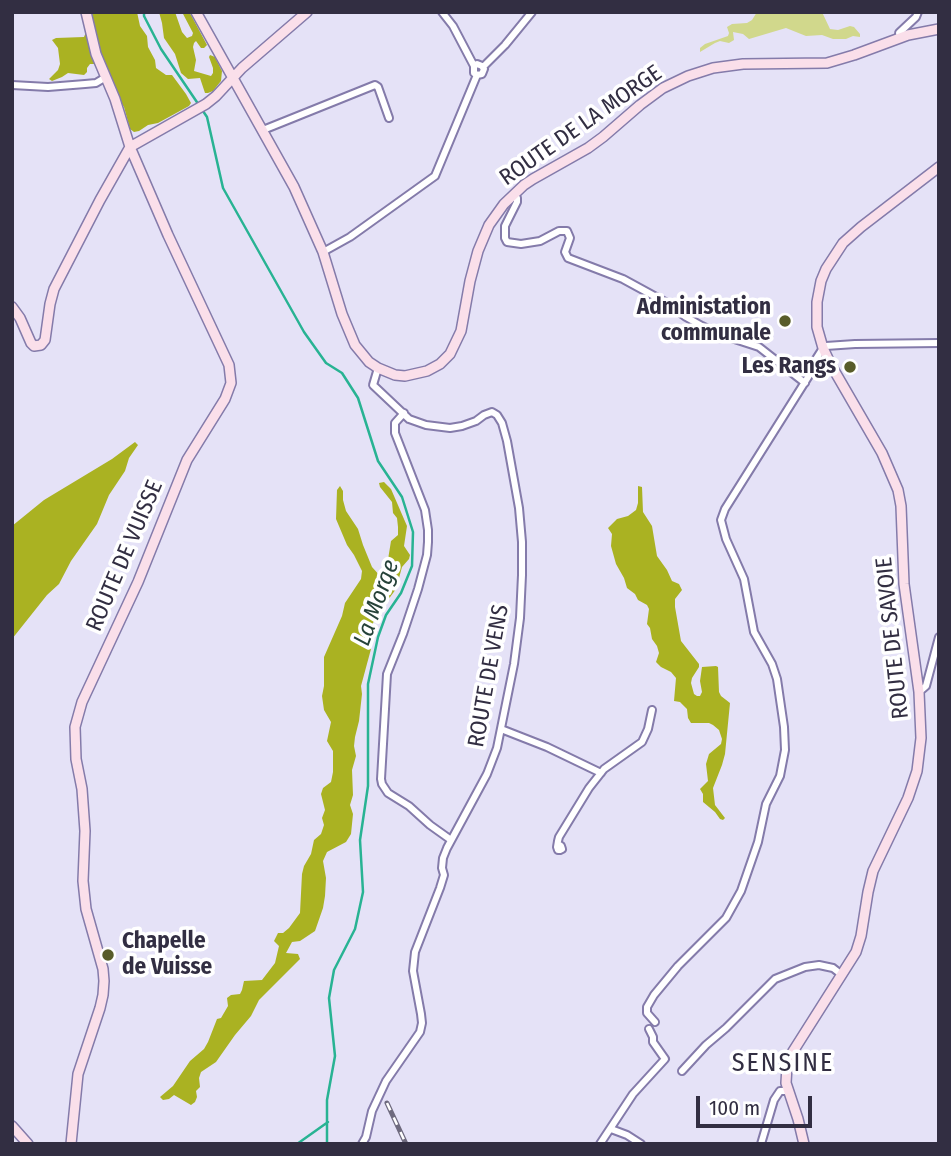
<!DOCTYPE html>
<html>
<head>
<meta charset="utf-8">
<style>
	body { margin:0 }
	#map { position:relative; width:951px; height:1156px; overflow:hidden; background:#e5e2f7; font-family:"Fira Sans Condensed",sans-serif }
	canvas { display:block }
	.frame { position:absolute; inset:0; border:14px solid #322e42; pointer-events:none }
	.scale { position:absolute; left:696px; top:1096px; width:116px; height:32px; box-sizing:border-box; border:4px solid #322e42; border-top:0; padding-left:9px; font-size:21px; line-height:24px; white-space:nowrap; color:#322e42; -webkit-text-stroke:5px #fff; paint-order:stroke }
</style>
</head>
<body>
<div id="map">
<canvas width="951" height="1156"></canvas>
<div class="frame"></div>
<div class="scale">100 m</div>
</div>
<script>
const c = document.querySelector('canvas').getContext('2d');
c.lineJoin = 'round';
function fillPath(path, color) {
  c.fillStyle = color;
  c.fill(path, 'evenodd');
}
function toPath(rows) {
  const path = new Path2D();
  for (const r of rows) {
    path.moveTo(r[0], r[1]);
    for (let i = 2; i < r.length; i += 2) path.lineTo(r[i], r[i + 1]);
  }
  return path;
}
function strokePath(path, color, width, dash) {
  c.strokeStyle = color;
  c.lineWidth = width;
  c.lineCap = dash ? 'butt' : 'round';
  c.setLineDash(dash || []);
  c.stroke(path);
}
function label(font, color, halo, rows, align = 'center') {
  c.font = font + ' "Fira Sans Condensed",sans-serif';
  c.lineWidth = 7;
  c.setLineDash([]);
  c.textBaseline = 'middle';
  c.strokeStyle = halo;
  c.fillStyle = color;
  for (const [text, x, y, turn = 0] of rows) {
    c.save();
    c.translate(x, y);
    c.rotate((+turn || 0) * Math.PI / 180);
    c.textAlign = isNaN(turn) ? turn : align;
    if (halo) c.strokeText(text, 0, 0);
    c.fillText(text, 0, 0);
    c.restore();
  }
}
const green = toPath([
	[757,12,822,12,830,29,838,30,850,26,854,27,860,34,860,37,853,36,846,39,833,39,822,35,806,36,786,28,749,39,743,34,733,32,734,40,729,43,720,41,715,43,700,52,700,48,705,44,728,36,729,33,727,27,732,24,747,23,752,20]
]);
const forest = toPath([
	[90,12,137,12,140,26,147,36,148,47,155,60,156,68,166,75,172,75,186,94,191,103,189,106,158,123,148,125,139,131,134,132,130,129,124,107,94,64,90,64,87,68,87,72,84,75,68,73,62,77,52,81,49,79,58,70,60,64,58,48,52,40,56,38,84,37,91,20],
	[159,12,175,12,182,32,187,38,192,36,193,33,182,12,189,12,191,15,207,45,204,48,201,48,196,41,194,43,193,47,196,60,194,71,211,76,213,73,213,68,209,57,210,55,215,57,222,71,221,81,213,91,208,93,205,93,200,78,188,79,181,73,175,54,164,38,162,23],
	[135,442,138,445,129,458,125,471,109,495,97,524,71,561,59,584,47,595,12,639,12,526,44,500,112,459],
	[384,482,391,489,407,526,404,546,410,555,409,559,402,567,396,589,377,615,371,627,371,649,361,686,362,694,359,721,355,737,354,746,356,756,352,770,353,795,350,805,353,814,351,834,346,842,327,852,323,861,326,878,325,896,323,908,315,931,300,941,292,942,286,953,298,954,300,959,259,1000,251,1016,235,1035,216,1062,201,1072,199,1078,200,1087,196,1091,197,1097,195,1102,191,1105,174,1095,169,1099,163,1100,160,1097,173,1086,190,1061,204,1049,208,1042,217,1019,221,1018,228,1006,227,998,231,995,240,994,242,990,244,981,262,980,275,963,279,946,274,941,278,933,283,933,289,928,300,913,302,874,304,866,311,854,314,840,321,834,324,825,322,818,325,810,321,794,323,788,331,782,333,772,333,751,327,741,331,722,324,710,322,696,324,686,324,657,342,616,345,603,361,579,362,571,354,555,347,545,336,519,337,490,340,486,343,491,343,500,346,511,358,529,363,545,372,567,381,577,385,578,391,541,398,535,398,527,397,518,393,513,392,502,380,487,379,483],
	[638,486,642,487,643,512,652,526,657,556,667,570,672,581,679,584,682,590,675,599,675,607,681,641,699,664,699,667,692,678,691,683,694,694,697,696,700,696,702,692,700,681,702,667,716,666,718,667,719,692,721,696,730,703,725,754,722,765,713,788,715,805,725,818,723,820,720,819,715,812,703,802,703,794,700,789,708,781,706,764,709,754,721,744,722,739,719,730,713,725,709,723,691,723,688,718,687,709,680,702,674,701,676,678,671,672,661,667,656,662,659,653,657,646,652,639,650,628,647,624,649,609,647,605,638,600,635,594,627,588,624,578,616,564,611,546,612,534,608,528,617,519,628,516,636,510,638,503]
]);
const stream = toPath([
	[144,12,144,16,161,49,207,117,223,188,304,332,326,363,342,373,358,398,378,461,402,497,413,532,412,566,401,593,386,615,378,637,368,684,368,786,360,840,363,892,355,929,334,970,329,998,335,1056,327,1100,327,1144],
	[297,1144,328,1122]
]);
const street = toPath([
	[442,12,453,26,474,66,474,73,477,75,482,74,484,69,482,66,477,64,474,66],
	[900,38,899,33,916,17,918,12],
	[483,67,505,45,532,12],
	[12,85,48,87,85,84,96,83,106,77],
	[263,130,375,85,378,87,389,118],
	[514,194,517,198,517,202,505,226,505,238,507,242,521,244,540,241,559,231,567,231,570,238,565,252,568,258,623,279,667,303,686,317,702,326,719,334,759,347,805,383],
	[323,252,350,237,435,176,477,75],
	[404,413,395,423,395,433,425,510,428,530,428,542,427,555,418,589,403,634,387,674,381,779,382,784,388,793,409,806,430,825,451,840],
	[919,692,926,686,939,637],
	[501,729,547,747,601,773],
	[558,844,561,846,562,849,560,850,558,850,557,847,558,841,559,837,589,788,604,769,642,742,648,729,652,710],
	[655,1022,647,1013,647,1007,654,995,678,966,726,918,741,891,758,842,766,804,780,776,785,750,784,727,777,679,772,664,754,632,744,579,726,539,721,520,725,509,810,374,816,359,823,348,826,346,855,344,939,343],
	[682,1071,706,1045,726,1028,775,979,805,967,819,965,833,968,842,975],
	[611,1129,627,1135,641,1144],
	[362,1144,366,1137,372,1111,386,1081,420,1032,422,1023,421,1014,413,971,415,952,440,888,444,875,442,868,443,858,447,848,487,774,497,748,514,664,520,618,522,575,522,542,519,508,507,441,502,423,497,415,492,412,484,415,476,421,462,426,450,428,426,425,409,419,373,385,378,368],
	[600,1144,633,1094,665,1059,653,1042,653,1037,649,1029],
	[761,1144,774,1100,780,1091,787,1091]
]);
const secondary = toPath([
	[196,12,294,187,323,252,342,314,355,345,369,362,378,368,395,375,405,376,427,371,440,364,450,354,461,331,470,281,478,251,489,225,504,204,524,185,533,179,588,148,603,137,640,105,663,88,688,76,713,68,743,64,827,63,854,55,908,35,939,29],
	[12,307,20,318,31,343,34,346,41,345,45,340,50,304,54,289,100,200,130,147,206,104,216,96,242,68,307,12],
	[12,1126,28,1144],
	[71,1144,78,1074,100,1008,103,995,104,981,103,969,86,909,83,881,85,831,82,789,76,759,75,727,82,702,138,582,187,460,225,399,231,383,229,365,168,235,130,147,115,99,96,54,86,12],
	[804,1144,798,1119,786,1083,787,1066,792,1053,856,952,861,936,868,892,873,871,908,798,917,771,921,738,919,692,904,584,901,506,898,490,882,453,831,365,823,348,817,327,817,302,821,281,826,269,843,243,861,227,939,167]
]);
const rail = toPath([
	[387,1103,406,1144]
]);
const markers = [
	[785,321,7,"#585c2a"],
	[850,367,7,"#585c2a"],
	[108,955,7,"#585c2a"]
];
const streetNames = [
	["ROUTE DE LA MORGE",581,126,-35],
	["ROUTE DE VUISSE",125,556,-67],
	["ROUTE DE SAVOIE",893,638,-96],
	["ROUTE DE VENS",489,676,-80]
];
const poiNames = [
	["Administation",771,308],
	["communale",771,334],
	["Les Rangs",836,367],
	["Chapelle",122,942,"left"],
	["de Vuisse",122,968,"left"]
];
const waterNames = [
	["La Morge",377,603,-70]
];
const quarterNames = [
	["SENSINE",783,1064]
];
fillPath(green, '#d1d88c');
fillPath(forest, '#aab222');
strokePath(stream, '#28b393', 2.5);
strokePath(street, '#847baa', 10);
strokePath(secondary, '#847baa', 12);
strokePath(street, '#fff', 6);
strokePath(secondary, '#fadfea', 9);
strokePath(rail, '#6e6a7e', 5);
strokePath(rail, '#fff', 2.5, [8]);
for (const [x, y, r, color] of markers) {
  const dot = new Path2D();
  dot.arc(x, y, r, 0, 2 * Math.PI);
  c.fillStyle = color;
  c.fill(dot);
  strokePath(dot, '#fff', 2.5);
}
label('23px', '#322e42', '#fff', streetNames);
label('bold 23px', '#322e42', '#fff', poiNames, 'right');
label('italic 24px', '#264239', '#fff', waterNames);
c.letterSpacing = '2px';
label('26px', '#322e42', '#fff', quarterNames);
c.letterSpacing = '0px';
</script>
</body>
</html>
